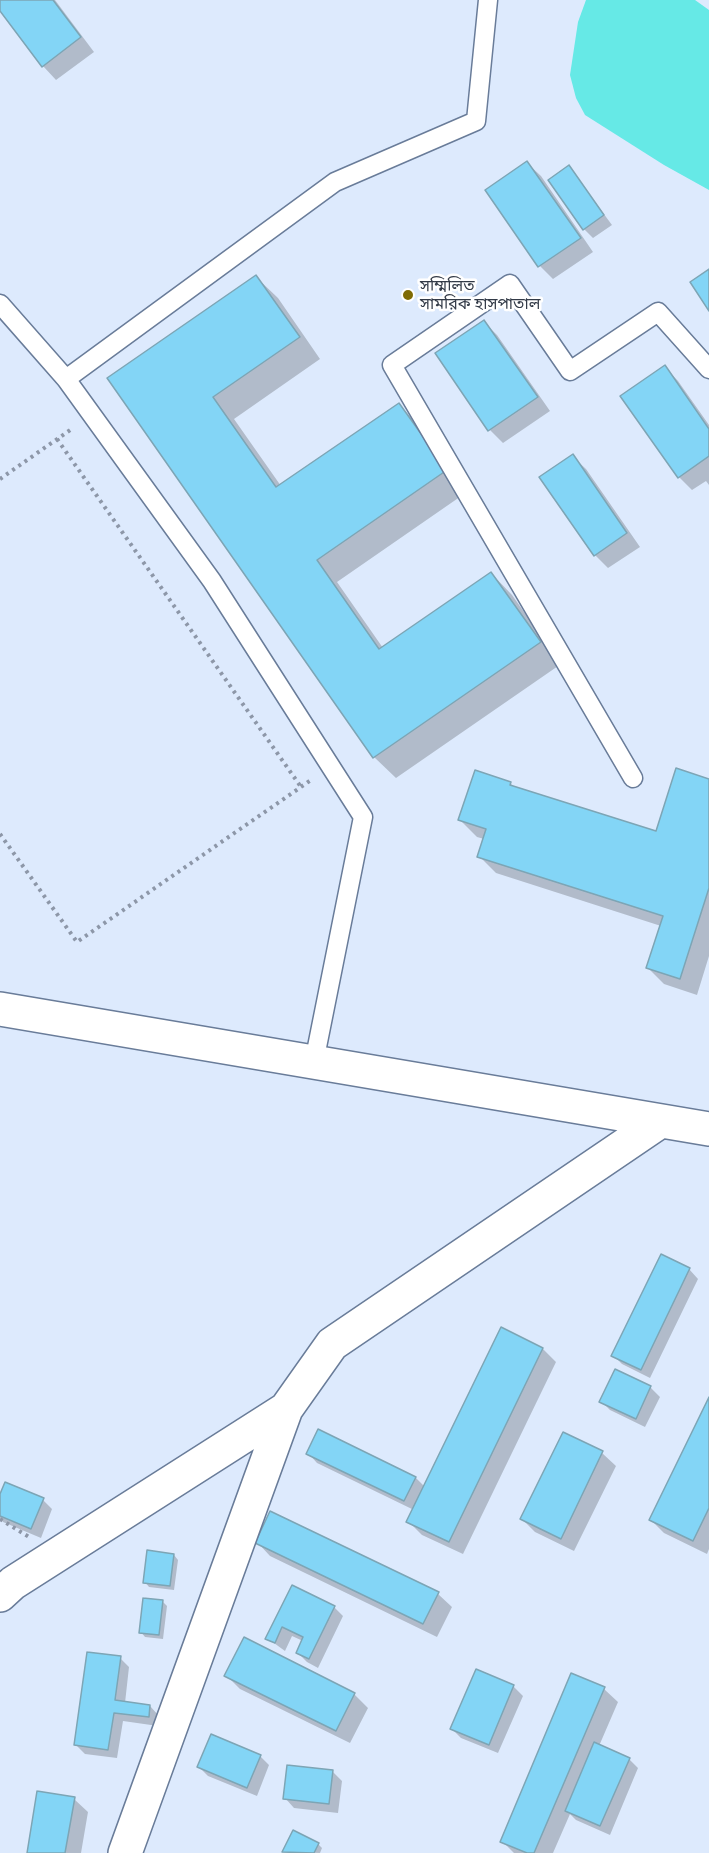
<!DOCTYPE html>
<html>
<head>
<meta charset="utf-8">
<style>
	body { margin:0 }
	canvas { display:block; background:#ddeafd }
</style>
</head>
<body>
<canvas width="709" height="1853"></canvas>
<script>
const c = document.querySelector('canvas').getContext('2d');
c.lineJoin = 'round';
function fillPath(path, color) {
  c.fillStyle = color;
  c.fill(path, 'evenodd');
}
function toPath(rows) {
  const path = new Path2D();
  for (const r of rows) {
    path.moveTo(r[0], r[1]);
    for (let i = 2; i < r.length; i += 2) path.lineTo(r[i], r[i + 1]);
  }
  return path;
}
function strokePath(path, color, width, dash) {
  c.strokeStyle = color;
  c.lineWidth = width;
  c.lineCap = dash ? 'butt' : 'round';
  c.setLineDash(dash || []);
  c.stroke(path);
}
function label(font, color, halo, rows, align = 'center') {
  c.font = font + ' "Public Sans","Noto Sans Bengali",sans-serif';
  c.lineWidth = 5;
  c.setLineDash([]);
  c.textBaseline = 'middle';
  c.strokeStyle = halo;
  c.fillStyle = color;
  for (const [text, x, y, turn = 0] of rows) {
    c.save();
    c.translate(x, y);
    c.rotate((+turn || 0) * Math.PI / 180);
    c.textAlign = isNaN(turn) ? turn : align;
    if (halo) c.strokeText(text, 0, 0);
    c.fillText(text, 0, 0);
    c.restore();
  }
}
const water = toPath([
	[586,0,695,0,709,10,709,190,664,165,585,115,576,98,570,75,578,22]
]);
const shadow = toPath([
	[0,0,55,0,94,52,56,80,43,66,0,9],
	[527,163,541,176,593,252,553,279,540,266,487,190],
	[569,167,612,225,593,238,584,229],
	[256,277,278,298,320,359,234,419,281,486,399,405,420,426,467,492,337,582,383,648,491,573,512,595,561,664,396,778,374,757,109,378],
	[484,322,497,335,550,411,503,443,490,430,437,354],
	[665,367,678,381,709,425,709,485,706,481,692,490,679,477],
	[572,456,586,469,640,547,608,568,595,555],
	[709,781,709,956,697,995,664,984,647,967,661,926,496,873,479,856,484,839,477,837,460,820,510,783,515,788,657,833],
	[689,1269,698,1279,650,1378,622,1364,613,1355],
	[543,1349,556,1362,463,1554,422,1535,408,1521,414,1510,317,1463,308,1453,319,1431,416,1478,425,1487],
	[616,1371,651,1388,660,1397,645,1427,610,1410,601,1401],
	[709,1400,709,1549,707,1554,664,1533,651,1520],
	[563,1434,602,1453,616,1466,574,1551,535,1532,522,1519],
	[0,1498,43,1500,52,1509,41,1538,3,1522,0,1518],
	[271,1513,438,1594,452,1607,437,1637,270,1556,257,1542],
	[174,1555,178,1560,174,1590,149,1587,145,1582],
	[292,1587,334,1607,343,1616,318,1668,307,1662,298,1653,303,1641,292,1636,285,1651,267,1638],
	[163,1602,167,1606,163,1639,145,1637,141,1632],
	[120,1658,129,1667,125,1703,150,1706,159,1716,158,1726,123,1721,117,1758,85,1754,76,1745],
	[226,1675,354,1694,368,1708,350,1743,240,1689],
	[572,1675,604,1689,618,1702,599,1746,629,1759,638,1768,610,1835,576,1820,570,1814,553,1853,514,1853,502,1841],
	[513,1686,523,1696,498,1753,461,1738,452,1729],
	[260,1756,269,1765,257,1796,208,1776,199,1767],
	[333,1772,342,1781,338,1813,294,1808,285,1798],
	[74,1799,88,1812,81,1853,28,1853],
	[318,1844,322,1848,320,1853,284,1852]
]);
const building = toPath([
	[0,0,53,0,81,37,42,67,0,11,0,0],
	[527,161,581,238,538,267,485,190,527,161],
	[569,165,604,215,583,230,548,180,569,165],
	[709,269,709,311,690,282,709,269],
	[256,275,300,337,213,397,276,487,399,403,447,470,317,560,379,649,491,572,541,642,373,758,107,378,256,275],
	[484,320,538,397,488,431,435,353,484,320],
	[665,365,709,429,709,456,678,478,620,396,665,365],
	[573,454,627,533,594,556,539,477,573,454],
	[676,768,709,779,709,888,680,979,646,968,663,916,477,857,486,829,458,820,475,770,511,782,510,785,656,831,676,768],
	[661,1254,690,1268,641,1370,611,1356,661,1254],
	[501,1327,543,1348,449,1542,406,1522,501,1327],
	[615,1369,651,1386,636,1419,599,1402,615,1369],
	[709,1397,709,1508,693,1541,649,1520,709,1397],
	[318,1429,416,1477,404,1501,306,1454,318,1429],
	[563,1432,603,1451,561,1539,520,1519,563,1432],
	[5,1482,44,1498,31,1529,0,1516,0,1494,5,1482],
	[270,1511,439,1592,423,1624,255,1543,270,1511],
	[147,1550,174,1554,170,1586,143,1583,147,1550],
	[292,1585,335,1606,309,1659,296,1653,303,1637,282,1627,275,1643,265,1639,292,1585],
	[143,1598,163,1600,159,1635,139,1633,143,1598],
	[244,1637,355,1693,336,1731,224,1676,244,1637],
	[87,1652,121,1656,115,1700,150,1705,149,1717,114,1713,108,1750,74,1745,87,1652],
	[476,1669,514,1685,489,1745,450,1729,476,1669],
	[571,1673,605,1687,534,1853,527,1853,500,1842,571,1673],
	[211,1734,261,1755,247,1788,197,1767,211,1734],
	[594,1742,630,1758,600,1826,565,1811,594,1742],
	[287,1765,333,1770,329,1804,283,1799,287,1765],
	[37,1791,75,1797,65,1853,27,1853,37,1791],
	[293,1830,319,1843,314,1853,282,1852,293,1830]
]);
const path = toPath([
	[57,439,301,787],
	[0,479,73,428],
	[0,834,77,942,311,780],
	[0,1519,29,1537]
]);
const lane = toPath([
	[0,304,66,379,212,581,363,817,314,1062],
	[66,379,335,182,476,121,488,0],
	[633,778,392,365,510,284,570,371,658,312,709,369]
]);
const street = toPath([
	[0,1009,709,1129],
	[0,1595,13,1583,286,1409,332,1344,659,1122],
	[125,1853,286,1409]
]);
const markers = [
	[408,295,6,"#7f6b04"]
];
const poiNames = [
	["সম্মিলিত",420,286],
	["সামরিক হাসপাতাল",420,304]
];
fillPath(water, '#66e9e6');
fillPath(shadow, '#0003');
fillPath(building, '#83d5f6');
strokePath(building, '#7da5b5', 1.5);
strokePath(lane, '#697c99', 21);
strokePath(street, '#697c99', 36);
strokePath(path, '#8d97a8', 4, [3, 4.5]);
strokePath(lane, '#fff', 18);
strokePath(street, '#fff', 33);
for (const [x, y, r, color] of markers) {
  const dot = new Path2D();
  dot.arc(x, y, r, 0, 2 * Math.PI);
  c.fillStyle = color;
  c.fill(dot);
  strokePath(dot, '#fff', 2);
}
label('16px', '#323a47', '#fff', poiNames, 'left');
</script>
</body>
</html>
